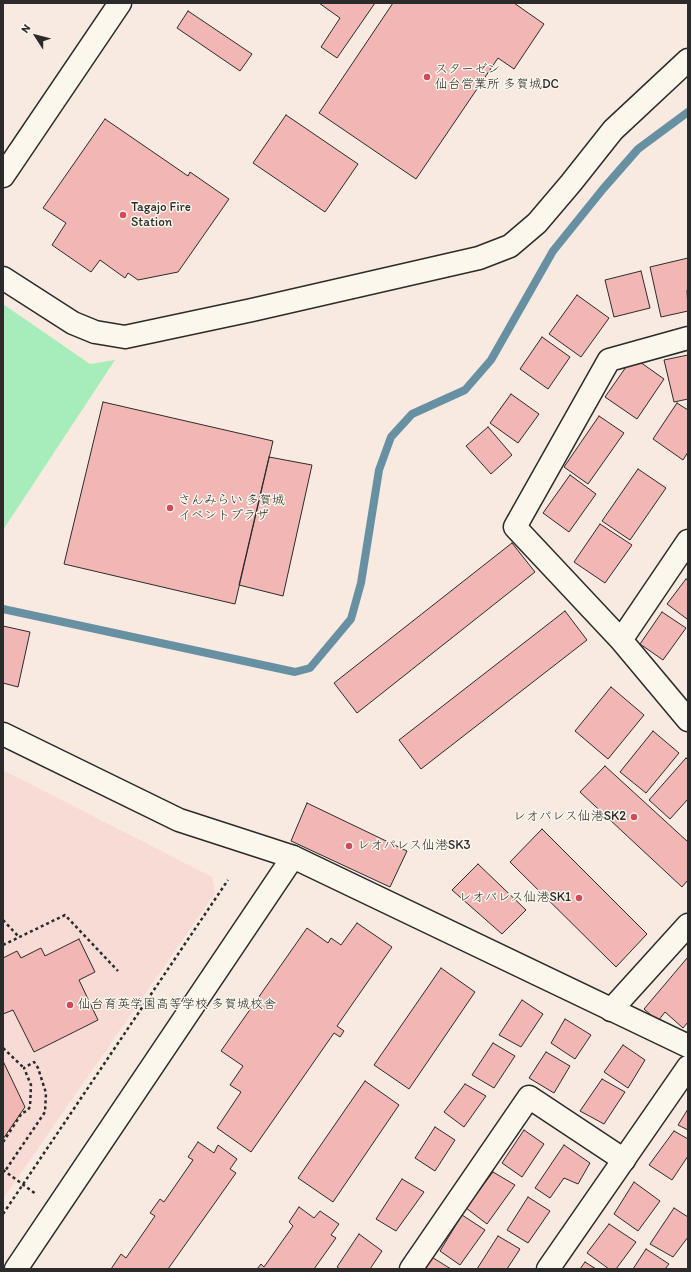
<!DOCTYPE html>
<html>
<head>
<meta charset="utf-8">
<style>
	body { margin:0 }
	#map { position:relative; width:691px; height:1272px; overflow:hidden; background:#f9eae1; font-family:Itim,sans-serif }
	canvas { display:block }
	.frame { position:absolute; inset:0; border:4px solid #2b2b2b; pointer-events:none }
	.north { position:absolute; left:16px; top:16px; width:40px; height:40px; -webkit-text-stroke:3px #fbf7ec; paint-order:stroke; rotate:306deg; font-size:11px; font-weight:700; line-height:16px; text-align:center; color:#2b2b2b }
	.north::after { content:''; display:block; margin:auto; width:14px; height:18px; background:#2b2b2b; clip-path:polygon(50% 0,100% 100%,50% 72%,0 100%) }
</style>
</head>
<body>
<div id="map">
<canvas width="691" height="1272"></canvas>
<div class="frame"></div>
<div class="north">N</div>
</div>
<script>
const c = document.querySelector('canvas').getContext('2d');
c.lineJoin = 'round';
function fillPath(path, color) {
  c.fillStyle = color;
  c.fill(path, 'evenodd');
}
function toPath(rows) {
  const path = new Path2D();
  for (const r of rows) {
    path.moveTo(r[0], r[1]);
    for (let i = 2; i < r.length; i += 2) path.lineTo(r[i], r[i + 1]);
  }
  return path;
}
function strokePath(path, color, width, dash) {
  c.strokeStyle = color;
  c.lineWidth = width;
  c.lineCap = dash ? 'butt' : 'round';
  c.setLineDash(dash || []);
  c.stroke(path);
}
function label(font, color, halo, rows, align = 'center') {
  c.font = font + ' Itim,"Klee One",sans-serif';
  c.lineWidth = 3;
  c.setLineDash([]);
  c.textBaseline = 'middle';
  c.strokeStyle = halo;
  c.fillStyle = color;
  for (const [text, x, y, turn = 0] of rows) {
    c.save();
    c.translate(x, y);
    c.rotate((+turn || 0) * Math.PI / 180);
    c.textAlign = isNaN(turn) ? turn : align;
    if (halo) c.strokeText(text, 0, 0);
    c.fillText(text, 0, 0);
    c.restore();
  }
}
const built = toPath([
	[3,770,212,877,215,893,3,1199]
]);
const green = toPath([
	[3,304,90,364,115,360,3,530]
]);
const stream = toPath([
	[3,609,295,672,310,668,351,619,361,583,379,470,391,437,412,414,465,390,491,360,553,251,603,189,638,149,688,112]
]);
const building = toPath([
	[319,3,375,3,337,58,321,47,340,18,319,3],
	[393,3,514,3,544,24,514,69,498,58,416,179,319,113,393,3],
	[188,11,252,54,240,71,177,28,188,11],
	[286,115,358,164,325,212,253,163,286,115],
	[105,119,188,176,190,172,229,199,178,272,138,280,128,273,125,278,100,260,91,272,52,245,66,223,43,208,105,119],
	[688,258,688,290,687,290,688,311,661,317,650,267,688,258],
	[641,271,650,308,614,317,605,280,641,271],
	[577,295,609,318,581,357,549,334,577,295],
	[542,337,570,357,548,389,520,369,542,337],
	[688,355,688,399,674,402,664,360,688,355],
	[633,357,664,379,637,419,605,397,633,357],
	[511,394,539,414,518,443,490,423,511,394],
	[103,402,273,441,235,604,64,564,103,402],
	[677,403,688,410,688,452,683,460,653,439,677,403],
	[599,416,624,433,588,484,564,467,599,416],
	[488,427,512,455,491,474,466,446,488,427],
	[269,457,312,465,283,596,239,585,269,457],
	[638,469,666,488,630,540,602,521,638,469],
	[570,475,596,494,569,532,543,513,570,475],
	[600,524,632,545,605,583,574,562,600,524],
	[512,543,535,572,357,713,334,683,512,543],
	[686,579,688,580,688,618,687,619,667,604,686,579],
	[565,611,587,640,421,769,399,740,565,611],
	[662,612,686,628,663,660,640,644,662,612],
	[3,626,30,632,18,687,3,683,3,626],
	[611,687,644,715,608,759,575,731,611,687],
	[653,731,679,753,646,793,620,772,653,731],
	[686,758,688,760,688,799,670,819,649,800,686,758],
	[605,766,688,842,688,880,682,887,580,792,605,766],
	[307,803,407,851,390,887,291,841,307,803],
	[542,829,647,934,616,967,510,862,542,829],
	[478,864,526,910,502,934,452,890,478,864],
	[357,923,392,947,337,1026,344,1031,340,1037,334,1033,251,1152,217,1128,241,1092,230,1085,243,1066,221,1051,307,928,328,943,331,938,341,945,357,923],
	[79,939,95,972,79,980,98,1020,34,1052,13,1010,3,1014,3,958,17,951,21,958,41,948,45,956,79,939],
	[688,957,688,1022,683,1028,665,1012,658,1021,644,1009,688,957],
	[441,968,475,992,409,1089,374,1065,441,968],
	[522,1000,543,1014,521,1047,499,1035,522,1000],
	[565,1019,591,1035,575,1059,551,1043,565,1019],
	[493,1043,515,1056,494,1088,472,1075,493,1043],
	[623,1045,645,1060,628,1088,604,1072,623,1045],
	[546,1052,570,1066,554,1093,529,1078,546,1052],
	[3,1061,25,1107,3,1139,3,1061],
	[602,1079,625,1092,604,1124,580,1111,602,1079],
	[365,1081,399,1105,333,1202,298,1178,365,1081],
	[465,1084,486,1096,464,1127,444,1112,465,1084],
	[688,1109,688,1130,678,1125,688,1109],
	[435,1127,455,1140,435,1171,415,1158,435,1127],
	[524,1130,544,1144,522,1177,502,1163,524,1130],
	[674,1131,688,1139,688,1156,672,1180,649,1165,674,1131],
	[198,1142,214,1153,218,1145,237,1159,230,1169,236,1173,168,1269,111,1269,121,1254,126,1258,155,1216,150,1213,160,1199,164,1202,193,1160,188,1157,198,1142],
	[564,1145,590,1163,578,1184,564,1178,550,1198,535,1188,564,1145],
	[493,1172,515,1185,487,1224,466,1208,493,1172],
	[402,1179,424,1192,396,1231,376,1219,402,1179],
	[634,1182,660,1201,638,1231,614,1214,634,1182],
	[528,1197,550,1211,528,1243,507,1230,528,1197],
	[299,1207,314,1218,320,1211,339,1224,331,1235,336,1238,314,1269,257,1269,261,1264,264,1267,293,1226,289,1222,299,1207],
	[674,1208,688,1217,688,1237,673,1257,650,1244,674,1208],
	[462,1215,485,1230,460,1265,440,1251,462,1215],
	[609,1224,636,1242,616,1269,609,1269,587,1253,609,1224],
	[359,1234,382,1251,370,1269,340,1269,337,1267,359,1234],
	[498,1236,520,1249,507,1269,477,1269,498,1236],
	[646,1249,669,1264,665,1269,633,1269,646,1249],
	[430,1256,451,1269,422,1269,430,1256],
	[585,1262,596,1269,580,1269,585,1262]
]);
const path = toPath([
	[3,920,19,937],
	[3,945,65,915,118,971],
	[3,1048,24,1068],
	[3,1142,22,1113,27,1111,30,1107,31,1085,24,1068,34,1062,38,1068,46,1093,45,1112,5,1171],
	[3,1170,36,1194],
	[3,1214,228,880]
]);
const minor = toPath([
	[688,338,609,360,515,527,621,640,688,541],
	[621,640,688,720],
	[611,1010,688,925],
	[16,1269,293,857],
	[411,1269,529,1097,624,1160]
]);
const tertiary = toPath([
	[3,176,120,3],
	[3,278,73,323,95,332,125,337,252,310,479,258,510,246,537,223,571,183,613,130,688,60],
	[3,734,179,820,293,857,688,1046],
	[548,1269,688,1067]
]);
const markers = [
	[427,77,4,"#d1495b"],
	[123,215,4,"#d1495b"],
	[170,508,4,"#d1495b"],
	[634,817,4,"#d1495b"],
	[349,846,4,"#d1495b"],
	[579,898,4,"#d1495b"],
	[70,1005,4,"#d1495b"]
];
const poiNames = [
	["スターゼン",435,70],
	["仙台営業所 多賀城DC",435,85],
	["Tagajo Fire",131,208],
	["Station",131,223],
	["さんみらい 多賀城",178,501],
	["イベントプラザ",178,516],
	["レオパレス仙港SK2",626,817,"right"],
	["レオパレス仙港SK3",357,846],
	["レオパレス仙港SK1",571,898,"right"],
	["仙台育英学園高等学校 多賀城校舎",78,1005]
];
fillPath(built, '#f7dbd4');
fillPath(green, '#a6edba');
strokePath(stream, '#6791a2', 8);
fillPath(building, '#f2b7b4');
strokePath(building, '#2b2b2b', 1);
strokePath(minor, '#2b2b2b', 25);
strokePath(tertiary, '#2b2b2b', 25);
strokePath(path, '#2b2b2b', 2.5, [3, 3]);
strokePath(minor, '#fbf7ec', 22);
strokePath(tertiary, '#fbf7ec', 22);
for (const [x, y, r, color] of markers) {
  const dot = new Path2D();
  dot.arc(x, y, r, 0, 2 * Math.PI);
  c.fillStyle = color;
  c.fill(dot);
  strokePath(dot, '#fbf7ec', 1.5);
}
label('13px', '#2b2b2b', '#fbf7ec', poiNames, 'left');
</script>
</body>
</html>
